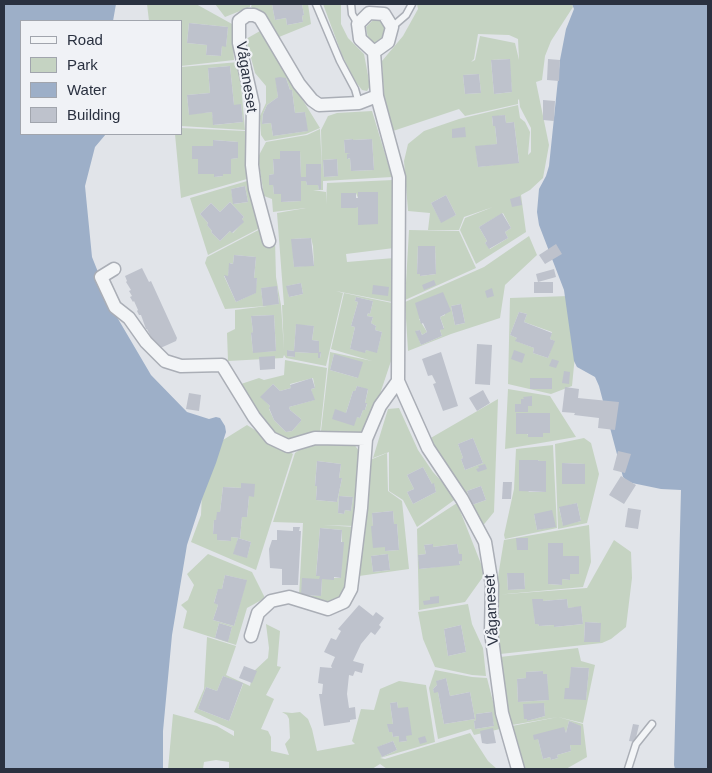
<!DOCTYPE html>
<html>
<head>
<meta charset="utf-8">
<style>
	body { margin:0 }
	#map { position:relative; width:712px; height:773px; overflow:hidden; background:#e1e4e9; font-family:Helvetica,sans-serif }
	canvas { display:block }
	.frame { position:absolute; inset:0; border:5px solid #2a3140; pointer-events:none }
	.legend { position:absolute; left:20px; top:20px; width:162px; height:115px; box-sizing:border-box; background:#f0f2f6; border:1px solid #a1a5ad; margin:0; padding:6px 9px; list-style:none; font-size:15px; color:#2a3140 }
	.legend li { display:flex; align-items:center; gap:10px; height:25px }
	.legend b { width:25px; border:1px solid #a1a5ad }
</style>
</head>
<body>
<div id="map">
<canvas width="712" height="773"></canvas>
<div class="frame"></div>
<ul class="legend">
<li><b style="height:6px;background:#f3f5f7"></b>Road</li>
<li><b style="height:14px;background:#c5d3c2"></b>Park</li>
<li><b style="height:14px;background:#9dafc8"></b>Water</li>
<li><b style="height:14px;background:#bec2cc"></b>Building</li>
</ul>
</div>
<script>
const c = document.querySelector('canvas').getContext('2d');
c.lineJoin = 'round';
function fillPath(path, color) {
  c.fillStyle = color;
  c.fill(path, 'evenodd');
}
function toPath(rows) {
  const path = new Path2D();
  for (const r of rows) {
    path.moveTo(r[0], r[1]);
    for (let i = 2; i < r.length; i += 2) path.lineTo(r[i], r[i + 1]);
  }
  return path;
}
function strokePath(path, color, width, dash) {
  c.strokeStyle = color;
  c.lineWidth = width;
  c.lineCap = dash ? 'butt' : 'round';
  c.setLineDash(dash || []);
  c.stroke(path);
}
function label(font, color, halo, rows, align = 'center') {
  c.font = font + ' Helvetica,sans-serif';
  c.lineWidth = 4.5;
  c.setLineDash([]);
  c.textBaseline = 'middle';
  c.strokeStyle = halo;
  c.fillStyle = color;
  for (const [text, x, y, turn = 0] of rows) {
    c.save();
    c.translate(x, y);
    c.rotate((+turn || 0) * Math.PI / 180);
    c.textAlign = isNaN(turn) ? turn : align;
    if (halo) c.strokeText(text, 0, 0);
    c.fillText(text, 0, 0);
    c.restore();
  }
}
const green = toPath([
	[147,4,196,4,232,24,234,60,181,66,181,21,149,21],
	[189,23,228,27,226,46,222,46,221,56,206,55,207,45,187,43],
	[215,4,250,4,250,7,225,17],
	[252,4,272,4,275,20,286,18,287,25,303,22,302,16,304,15,302,4,308,4,311,24,279,37,263,14,251,7],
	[323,4,341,4,341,24,348,38,364,54,370,86,367,91,362,90,355,81,342,55],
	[417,4,572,4,573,7,551,41,545,56,542,80,536,82,549,145,543,178,530,190,521,195,526,232,476,264,460,230,465,218,493,207,464,217,459,230,428,230,430,213,408,211,404,161,408,144,424,131,459,119,518,105,520,118,525,122,530,132,528,155,531,152,531,128,520,107,519,99,518,100,518,104,465,116,459,109,393,131,384,98,382,61,403,36,418,9],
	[478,34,509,35,518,39,519,60,515,43,480,36,475,60,471,62,474,59],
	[509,59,512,92,494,94,491,60],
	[479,74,481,93,465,94,463,75],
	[505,115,506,123,514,122,519,162,478,167,476,147,497,144,495,126,493,126,492,117],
	[446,195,456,215,441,222,431,203],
	[503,213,511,228,505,232,508,238,490,249,485,243,487,241,479,227],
	[375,18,380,18,386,29,385,37,375,45,368,39,366,27],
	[260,31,320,128,306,134,265,141,261,135,260,116,266,103,266,86,255,73,246,39],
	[276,78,286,78,290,90,292,90,295,113,305,112,307,131,273,136,271,123,262,124,263,114,267,105,278,97],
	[239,62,245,130,181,126,181,67],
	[230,66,234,105,241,105,243,122,214,125,212,112,189,114,187,95,210,93,208,68],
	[372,111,392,177,323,181,323,190,313,190,326,192,326,204,327,183,393,180,394,248,346,254,347,262,394,258,392,302,336,291,343,293,326,366,286,358,284,355,283,358,228,361,227,333,235,329,235,310,267,306,225,309,205,263,207,257,268,225,275,241,276,277,281,305,284,350,282,305,284,305,277,213,306,208,273,212,272,199,264,196,258,157,266,142,307,135,320,129,322,170,321,130,328,116,337,113],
	[352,139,353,140,372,139,374,170,351,171,350,158,348,159,350,153,345,153,344,140],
	[280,151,300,151,301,177,306,177,306,164,321,164,321,189,319,189,318,185,307,185,306,181,301,181,301,201,282,202,281,194,274,194,273,185,269,185,269,175,274,174,273,160,280,159],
	[337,159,338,176,324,177,323,160],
	[358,192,378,193,378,224,358,224,358,207,341,208,341,193,356,193,358,198],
	[311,238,313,246,314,265,294,267,292,239],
	[234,255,256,257,254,278,257,279,255,293,236,302,224,276,228,276,230,263,233,264],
	[301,283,303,294,289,297,287,286],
	[277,287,279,304,263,305,261,288],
	[274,315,276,351,253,352,251,334,253,332,251,316],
	[296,325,314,326,312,340,319,341,319,352,321,353,320,358,318,358,318,353,311,353,295,352,295,357,287,356,287,350,294,351],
	[181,128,245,131,247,179,181,198,175,134,181,134],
	[214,140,238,142,238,158,231,159,231,174,223,174,223,176,215,177,214,174,198,174,198,159,192,159,192,146,213,146],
	[247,181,260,228,208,255,190,198],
	[245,186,248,202,234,204,231,189],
	[230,202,244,217,242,219,243,222,233,233,230,231,220,241,211,232,212,231,207,225,208,223,200,214,211,203,220,212],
	[409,230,459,231,476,268,405,300],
	[418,246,435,246,436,274,420,276,420,274,417,274],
	[529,236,537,255,505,285,500,318,451,334,408,351,405,302,484,267],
	[461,304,465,323,455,325,451,306],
	[445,314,445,315,440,317,444,328,440,330,442,336,421,345,416,331,420,330,422,335,427,332,419,319],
	[344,293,392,303,393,355,368,430,356,435,321,431,330,352,372,361,331,349],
	[356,297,373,301,370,314,368,313,367,316,373,317,371,323,376,326,375,330,382,332,377,352,366,350,365,352,350,349,355,327,351,326,358,302,355,301],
	[334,354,358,378,330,370],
	[357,386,368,390,365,403,367,404,365,410,363,410,360,418,335,409,346,413,353,391,355,391],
	[569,296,576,345,572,386,551,394,508,384,510,298],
	[519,312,527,314,524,322,552,332,550,339,554,341,548,358,533,353,534,348,516,341,517,338,510,335],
	[530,378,552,378,552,389,530,389],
	[285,360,327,368,320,433,288,439,277,436,263,423,241,384,259,378,264,380,284,375],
	[313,378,315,388,311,389,314,400,289,407,290,410,301,419,301,421,292,431,286,432,274,420,269,409,270,406,261,397,273,384,280,391,291,388,290,384],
	[508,389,550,396,576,437,505,449],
	[524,397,532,397,532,406,528,406,528,411,515,412,515,404,521,404,521,399,524,399],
	[516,413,550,413,550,433,543,433,543,437,529,437],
	[498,399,494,512,481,528,429,439],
	[473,438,483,463,465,470,461,459,463,458,458,444],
	[481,486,486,500,472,505,467,491],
	[399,408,418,450,433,472,457,498,417,527,403,500,389,491,389,452,373,458,388,409],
	[423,467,432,484,434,484,436,492,413,504,407,492,414,489,407,475],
	[247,425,293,454,256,570,191,542,201,515,202,492,223,440],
	[241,483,254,496,249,496,247,517,242,517,240,538,231,537,230,541,217,540,217,534,213,534,214,520,216,520,220,512,223,487,241,488],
	[238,538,251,542,247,557,234,554],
	[584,438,591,443,599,474,587,523,558,529,555,444],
	[562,463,584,464,584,484,562,484],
	[577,503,581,521,563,525,559,508],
	[319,442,354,444,361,454,355,526,323,525,355,527,348,585,338,603,299,596,303,523,273,522,295,453,306,445],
	[317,461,341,464,339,478,342,478,337,502,316,500,317,486,315,485],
	[339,496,353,497,351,511,345,510,344,514,338,513],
	[320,528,342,530,341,578,320,578,320,576,316,575],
	[322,579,321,596,301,595],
	[553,445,557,528,505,539,504,535,514,489,516,449],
	[538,460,539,461,546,461,546,492,529,492,519,478,519,461],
	[534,514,555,526,537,530],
	[387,453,388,491,402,501,409,569,359,576,370,460],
	[393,511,394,524,397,524,399,550,385,551,385,547,371,526,373,526,372,513],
	[388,554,390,570,373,572,371,556],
	[457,503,485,574,465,602,419,610,417,529],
	[432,544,433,547,457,544,459,554,462,554,462,560,459,561,460,564,420,569,418,555,426,554,424,545],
	[589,525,591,562,583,587,495,595,504,540],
	[548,543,563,543,563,556,579,557,579,573,570,574,570,580,562,579,562,585,548,584],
	[507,573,524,573,525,589,508,590],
	[614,540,631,552,632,578,626,627,611,639,602,643,500,654,494,595,587,588],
	[533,599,542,599,543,601,567,599,568,608,581,607,583,624,554,627,554,625,539,626,538,624,535,624],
	[585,622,600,623,599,642,584,641],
	[208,554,252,572,265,598,247,608,236,645,183,628,187,611,181,605,188,600,194,585,187,574],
	[225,575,246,580,234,626,213,620,218,605,214,602,218,590,222,589],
	[219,623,232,627,228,641,215,638],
	[468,604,472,624,483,648,486,676,472,675,435,667,423,639,418,612],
	[461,625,466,652,448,656,444,629],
	[266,624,280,631,277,666,281,667,266,695,274,699,261,729,268,731,271,737,271,751,289,755,285,744,290,738,289,719,287,715,282,712,292,713,300,712,308,719,312,729,317,751,355,744,352,741,361,709,374,710,380,689,399,681,426,685,435,742,380,758,385,759,470,733,488,761,497,769,387,769,380,764,372,769,362,768,361,769,229,769,229,762,216,760,204,762,203,769,168,769,173,714,217,726,234,736,234,731,194,712,204,689,207,637,236,646,226,675,250,686,253,672,268,658,269,648],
	[223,676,243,684,229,721,198,709,206,687,217,691],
	[397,702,398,708,407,741,399,742,399,736,393,737,392,732,389,732,388,725,393,724,390,703],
	[393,741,397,750,382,757,378,747],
	[578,648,581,661,595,665,583,723,558,717,512,725,504,694,500,657],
	[571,667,589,668,586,699,570,698],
	[543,671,543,674,547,674,548,700,518,702,517,679,526,678,526,672],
	[524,704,544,704,545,716,527,721,527,719,524,719],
	[435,670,472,677,487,678,500,729,474,735,471,729,438,739,429,688],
	[446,678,450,696,470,692,475,719,444,724,438,692,434,692,433,689,437,685,437,681],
	[491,712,494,726,475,729,474,721,476,720,476,714],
	[558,717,583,724,587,757,566,769,524,769,512,726],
	[569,721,581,727,580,744,570,745,571,751,557,755,558,758,551,760,550,757,543,759,538,739,565,730,566,733]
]);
const water = toPath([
	[4,4,116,4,113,21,21,21,21,134,106,134,95,147,85,186,92,257,114,312,151,375,187,412,209,419,216,417,220,418,225,426,226,432,216,463,202,499,187,545,172,635,163,731,163,769,4,769],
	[572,4,708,4,708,769,675,769,674,765,681,490,661,489,632,483,627,481,623,477,599,386,595,377,577,367,574,361,564,290,539,225,537,212,539,189,546,176,549,166,560,60,566,29,574,9]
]);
const building = toPath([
	[272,4,302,4,304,15,302,16,303,22,287,25,286,18,275,20],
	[189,23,228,27,226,47,222,46,221,56,206,55,207,45,187,43],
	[510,59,512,92,494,94,491,60],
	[548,59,560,60,559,81,547,80],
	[230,66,234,105,241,104,243,122,213,125,212,112,189,115,187,95,210,93,208,68],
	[479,74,481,93,465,94,463,75],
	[280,77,286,78,290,90,292,90,295,113,305,112,308,131,273,136,271,123,262,124,263,114,267,105,278,97,275,78],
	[543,100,555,101,554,121,543,120],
	[505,115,506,123,514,122,519,163,478,167,475,146,497,144,495,126,493,126,492,116],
	[465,127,466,137,452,138,452,129],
	[353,139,353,140,372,139,374,170,351,171,350,158,347,159,347,154,350,153,345,153,344,140],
	[213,140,238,142,238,158,231,159,231,174,223,174,223,176,214,177,214,174,198,174,198,159,192,159,192,146,213,146],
	[280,151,300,151,301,177,306,177,306,164,321,164,321,189,319,190,318,185,307,185,306,181,301,181,301,201,281,202,281,194,274,194,273,185,269,185,269,175,274,174,273,159,280,159],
	[337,159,338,176,324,177,323,160],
	[245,186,248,202,233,204,231,189],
	[358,192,378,192,378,224,358,225,358,207,356,208,341,208,341,193,356,193,356,198,358,198],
	[446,195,456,215,441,223,431,203],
	[520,196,522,205,512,207,510,199],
	[230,202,244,217,242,219,244,222,232,233,230,231,220,241,211,232,212,231,207,225,208,223,200,214,211,203,220,212],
	[502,213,511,228,505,232,508,238,489,249,485,243,487,241,479,227],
	[311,238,314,266,294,267,291,239],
	[556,244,562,254,545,264,539,255],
	[418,246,435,246,436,274,420,276,420,274,417,274],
	[234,255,256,257,254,278,257,278,256,293,236,302,224,275,228,276,229,263,233,264],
	[142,268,149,282,151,281,177,338,176,341,156,350,148,338,151,337,147,329,146,329,141,315,139,315,137,311,138,310,134,301,133,302,130,297,132,296,129,291,131,290,126,282,127,281,125,276],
	[554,269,556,277,538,282,536,274],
	[434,280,436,285,424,290,422,285],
	[534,282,553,282,553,293,534,293],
	[301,283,303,294,289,297,286,286],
	[373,285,389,287,388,296,372,294],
	[277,286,279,304,263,306,261,288],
	[492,288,494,296,487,298,485,291],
	[443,292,451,311,440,317,444,329,440,330,442,336,421,345,415,331,420,330,422,335,427,332,423,323,421,324,415,303],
	[356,297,373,301,370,314,368,313,367,316,373,317,371,323,376,326,375,330,382,332,377,353,366,350,365,353,350,349,355,327,351,326,358,302,355,301],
	[461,304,465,323,455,325,451,306],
	[519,312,527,314,524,322,552,333,550,339,555,341,548,358,533,353,534,348,515,341,517,338,510,335],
	[274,315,276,351,253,353,251,333,253,332,251,316],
	[296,324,314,326,312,340,319,341,319,352,321,352,320,358,318,358,318,353,311,353,295,352,295,357,287,356,287,350,294,351],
	[477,344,492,345,490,385,475,384],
	[514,350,525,354,522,363,511,359],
	[441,352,458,406,443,411,433,384,436,383,432,375,428,376,422,359],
	[334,354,363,362,358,378,330,370],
	[275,356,275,369,260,370,259,357],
	[552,359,559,361,556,368,549,366],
	[564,371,570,372,569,384,562,383],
	[312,378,315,388,311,389,315,400,289,407,290,410,301,419,301,421,292,431,286,432,274,420,269,408,270,406,260,397,273,384,280,391,291,388,290,385],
	[530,378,552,378,552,389,530,389],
	[357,386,368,389,365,403,367,403,365,410,363,410,360,418,357,417,354,426,332,419,335,409,346,413,353,391,355,391],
	[565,387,579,389,578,398,619,402,615,430,598,428,599,418,574,415,575,413,562,412],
	[483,390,490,403,477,411,469,398],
	[189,393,201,395,199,411,186,409],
	[532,396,532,406,528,406,528,412,515,412,515,404,521,404,521,399,524,399,523,397],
	[516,413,550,413,550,433,543,433,543,437,528,437,528,434,516,434],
	[473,438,483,463,465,470,461,459,463,458,458,444],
	[618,451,631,454,625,473,613,470],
	[519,460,538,460,539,461,546,461,546,492,519,491],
	[317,461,341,464,339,478,342,478,337,502,316,500,317,486,315,486],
	[562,463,585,464,585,484,562,484],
	[485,464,487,469,478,472,476,469,479,468,478,466],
	[423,467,432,484,434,483,436,492,413,504,407,492,414,489,407,475],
	[621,476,636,485,624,504,609,495],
	[503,482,512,482,511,499,502,499],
	[241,483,255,484,254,497,249,496,247,517,242,517,240,538,231,537,231,541,217,540,217,534,213,534,214,520,216,520,217,512,220,512,223,487,241,488],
	[481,486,486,500,472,505,467,491],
	[339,496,353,497,351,511,345,510,344,514,338,513],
	[577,503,581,521,563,526,559,507],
	[628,508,641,510,638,529,625,527],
	[552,510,556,527,537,530,534,514],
	[393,511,394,524,397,524,399,550,385,551,385,547,373,548,371,526,373,526,372,513],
	[293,527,300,527,299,531,301,531,298,585,282,585,282,569,270,568,269,549,272,540,277,540,277,530,293,531],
	[320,528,342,530,341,542,344,542,341,578,334,577,334,580,322,579,321,596,301,595,302,578,319,579,320,576,316,576],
	[238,538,251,542,247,558,233,554],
	[516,538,528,538,528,550,517,550],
	[548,543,563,543,563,556,579,556,579,574,570,574,570,580,562,579,562,585,548,584],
	[433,544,433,547,457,544,459,554,462,554,462,561,459,561,460,565,419,569,418,555,426,554,424,545],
	[388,554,390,570,373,572,371,556],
	[507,573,524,573,525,589,508,590],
	[225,575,247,580,234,626,213,620,218,605,214,603,218,589,222,589],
	[439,596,439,603,424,605,423,601,430,600,430,597],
	[532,599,543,599,543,601,567,599,568,608,581,606,583,624,554,627,554,625,539,626,538,624,535,624],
	[359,605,373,616,376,612,384,618,379,625,381,627,375,635,371,632,361,644,353,661,364,664,362,673,355,671,353,676,349,675,347,694,349,708,355,707,356,719,350,720,350,722,324,726,319,694,322,694,323,684,318,683,320,667,332,668,331,666,335,657,324,652,331,638,336,640,341,631,338,629],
	[585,622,601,623,600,642,584,642],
	[219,623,232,627,228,642,215,638],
	[461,625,466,652,448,656,444,629],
	[244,666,257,671,252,683,239,678],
	[571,667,589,668,586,700,564,699,565,688,569,688],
	[543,671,543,674,547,674,549,700,518,702,517,679,526,678,526,672],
	[223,676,243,683,229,721,198,709,206,687,217,691],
	[446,678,450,696,470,692,475,719,444,724,438,692,434,693,433,689,437,685,436,681],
	[397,702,398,708,408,707,412,735,406,736,407,741,399,742,399,736,393,737,392,732,389,732,387,724,393,724,390,703],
	[544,703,545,716,527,721,527,719,524,719,523,704],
	[492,712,494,726,475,729,474,721,476,720,476,714],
	[569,721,581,726,581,745,570,745,571,751,557,755,558,758,551,760,550,757,543,759,538,739,534,740,533,735,564,727,566,733],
	[633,724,639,725,635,742,629,741],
	[493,728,496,743,487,744,482,743,480,731],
	[425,736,427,742,420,744,418,738],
	[393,741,397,750,382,757,377,747]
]);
const lane = toPath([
	[316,4,340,61,355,89,359,103],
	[351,4,352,14,358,24],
	[392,27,406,15,412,4],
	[628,769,636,744,652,724]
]);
const street = toPath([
	[374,52,388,42,392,27,384,14,369,13,358,24,360,39,374,52,377,96,399,177,398,381,428,448,462,499,485,542,492,585,491,632,502,713,518,769],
	[269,241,255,189,252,165,253,105,239,43,239,21,247,15,254,15,260,18,299,84,312,100,319,105,359,103,377,96],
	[114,269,101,277,115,307,129,318,146,342,165,361,181,366,222,365,254,417,271,438,288,446,315,438,366,439],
	[251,636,258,613,271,601,289,597,328,609,344,602,351,589,361,508,366,439,380,406,398,381]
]);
const streetNames = [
	["Våganeset",246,77,81],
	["Våganeset",492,610,-93]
];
fillPath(green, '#c5d3c2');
fillPath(water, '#9dafc8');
fillPath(building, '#bec2cc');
strokePath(lane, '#aaaeb6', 9);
strokePath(street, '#aaaeb6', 15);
strokePath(lane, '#f3f5f7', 6);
strokePath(street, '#f3f5f7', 12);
label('15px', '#2a3140', '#f0f2f6', streetNames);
</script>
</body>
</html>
